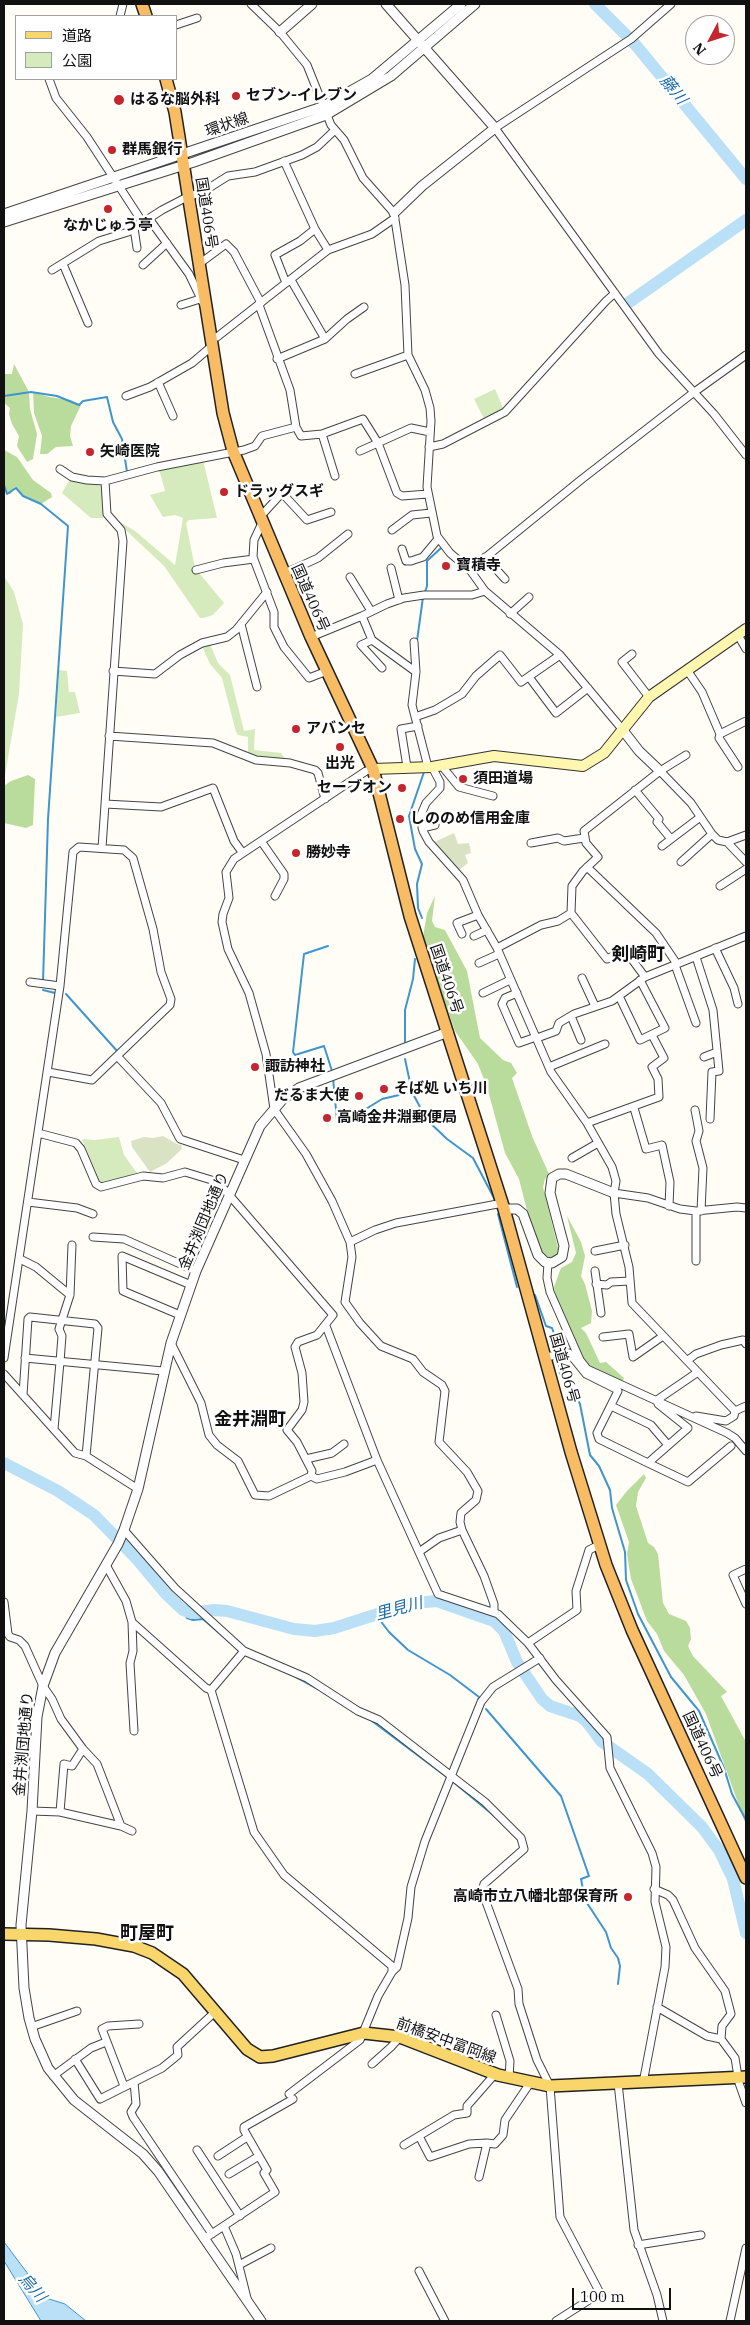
<!DOCTYPE html>
<html>
<head>
<meta charset="utf-8">
<style>
	body { margin:0 }
	#map { position:relative; width:750px; height:2325px; overflow:hidden; background:#fffdf5; font-family:"IBM Plex Serif","Noto Sans JP",serif }
	canvas { display:block }
	.frame { position:absolute; inset:0; border:5px solid #111; pointer-events:none }
	.legend { position:absolute; left:15px; top:15px; width:162px; height:65px; box-sizing:border-box; background:#fff; border:1px solid #a0a0a0; margin:0; padding:6px 9px; list-style:none; font-size:15px; color:#111 }
	.legend li { display:flex; align-items:center; gap:10px; height:25px }
	.legend b { width:25px; border:1px solid #a0a0a0 }
	.north { position:absolute; left:685px; top:15px; width:50px; height:50px; box-sizing:border-box; background:#fff; border:1px solid #a0a0a0; border-radius:50%; rotate:230deg; font-size:14px; font-weight:700; line-height:20px; text-align:center; color:#111 }
	.north::after { content:''; display:block; margin:auto; width:18px; height:22px; background:#c4262e; clip-path:polygon(50% 0,100% 100%,50% 72%,0 100%) }
	.scale { position:absolute; left:572px; top:2288px; width:99px; height:22px; box-sizing:border-box; border:2px solid #111; border-top:0; padding-left:6px; font-size:15px; line-height:18px; white-space:nowrap; color:#111; -webkit-text-stroke:4px #fff; paint-order:stroke }
</style>
</head>
<body>
<div id="map">
<canvas width="750" height="2325"></canvas>
<div class="frame"></div>
<ul class="legend">
<li><b style="height:6px;background:#f9d66b"></b>道路</li>
<li><b style="height:14px;background:#d5ebbd"></b>公園</li>
</ul>
<div class="north">N</div>
<div class="scale">100 m</div>
</div>
<script>
const c = document.querySelector('canvas').getContext('2d');
c.lineJoin = 'round';
function fillPath(path, color) {
  c.fillStyle = color;
  c.fill(path, 'evenodd');
}
function toPath(rows) {
  const path = new Path2D();
  for (const r of rows) {
    path.moveTo(r[0], r[1]);
    for (let i = 2; i < r.length; i += 2) path.lineTo(r[i], r[i + 1]);
  }
  return path;
}
function strokePath(path, color, width, dash) {
  c.strokeStyle = color;
  c.lineWidth = width;
  c.lineCap = dash ? 'butt' : 'round';
  c.setLineDash(dash || []);
  c.stroke(path);
}
function label(font, color, halo, rows, align = 'center') {
  c.font = font + ' "IBM Plex Serif","Noto Sans JP",serif';
  c.lineWidth = 5;
  c.setLineDash([]);
  c.textBaseline = 'middle';
  c.strokeStyle = halo;
  c.fillStyle = color;
  for (const [text, x, y, turn = 0] of rows) {
    c.save();
    c.translate(x, y);
    c.rotate((+turn || 0) * Math.PI / 180);
    c.textAlign = isNaN(turn) ? turn : align;
    if (halo) c.strokeText(text, 0, 0);
    c.fillText(text, 0, 0);
    c.restore();
  }
}
const green = toPath([
	[495,389,504,410,485,421,474,399],
	[203,460,217,518,189,520,186,523,195,568,224,603,213,615,203,618,200,618,164,566,113,518,135,531,175,565,183,518,175,515,163,517,150,495,165,491,159,469],
	[70,479,103,483,103,518,91,518,62,493],
	[4,576,14,592,23,624,19,694,4,781],
	[210,644,218,663,230,675,244,731,255,729,254,750,281,753,286,760,248,755,248,737,238,735,236,732,222,678,210,664,202,646],
	[59,670,67,671,69,692,75,692,80,713,56,717],
	[119,1137,124,1155,137,1173,102,1183,98,1181,82,1139,95,1140]
]);
const forest = toPath([
	[14,364,29,392,30,409,37,434,33,459,27,462,17,446,19,436,12,424,9,414,10,408,4,403,4,374,12,374],
	[33,392,49,397,71,400,81,405,71,426,70,436,73,446,56,447,47,454,40,454,42,436,34,413],
	[4,450,17,457,33,480,51,493,52,497,41,504,23,496,15,487,11,494,7,494,4,485],
	[28,775,35,779,33,825,26,828,4,823,4,786,11,781],
	[435,896,432,921,435,927,445,930,467,971,480,1038,503,1060,511,1063,517,1073,512,1078,532,1136,549,1174,545,1179,543,1187,559,1252,554,1258,548,1258,543,1254,531,1226,519,1179,505,1153,487,1087,478,1064,455,1031,426,947,423,937,427,913],
	[567,1216,581,1242,585,1256,581,1276,585,1284,592,1311,591,1323,581,1328,586,1333,600,1363,606,1362,624,1378,623,1381,592,1370,583,1362,557,1306,554,1287,561,1268,572,1262,576,1253],
	[644,1474,646,1478,638,1492,636,1506,648,1543,654,1547,658,1554,663,1603,669,1614,686,1621,690,1628,691,1639,688,1646,693,1656,727,1692,721,1696,746,1742,746,1825,706,1714,684,1675,664,1651,657,1634,647,1621,631,1579,627,1554,629,1542,616,1505,627,1491]
]);
const cemetery = toPath([
	[454,833,458,844,469,843,471,853,465,855,468,863,458,871,439,848,432,843],
	[163,1136,179,1145,181,1144,182,1149,167,1163,150,1172,132,1147,131,1141,144,1137,153,1138]
]);
const water = toPath([
	[4,2242,46,2298,65,2304,86,2321,41,2321,4,2261,4,2242]
]);
const stream = toPath([
	[4,396,31,392,57,396,79,405,83,401,107,397,113,422,122,439,127,472],
	[4,485,7,494,16,488,23,496,41,504,68,526,48,819,43,982],
	[425,592,427,586,427,561,441,548],
	[417,641,423,597],
	[422,918,418,908,417,884,422,864,415,849,409,816,424,772],
	[328,946,304,954,293,1052,295,1055,324,1046,332,1071],
	[43,990,55,993],
	[66,994,118,1052],
	[405,1043,405,1010,413,979,415,959],
	[405,1059,412,1092,427,1120,447,1139,473,1158,495,1200],
	[333,1078,337,1120,361,1112,382,1099,412,1092],
	[498,1214,517,1287],
	[535,1295,546,1326,552,1328,556,1339,560,1374,570,1385,580,1404,590,1455,599,1466,610,1490,612,1508,625,1552,626,1580,638,1614,671,1677,699,1711,724,1768,732,1794,746,1820],
	[183,1610,187,1618,193,1620,203,1619,240,1651],
	[376,1615,389,1632,408,1650,450,1675,479,1697,478,1701],
	[296,1677,318,1689],
	[486,1709,561,1796,589,1876,581,1879,585,1900,606,1932,611,1948,618,1958,620,1966,618,1984],
	[372,1721,448,1778],
	[452,1781,498,1819]
]);
const river = toPath([
	[595,4,634,43,746,179],
	[628,303,746,220],
	[4,1463,58,1491,94,1515,136,1558,166,1594,183,1610,192,1613,214,1610,227,1611,294,1629,315,1631,334,1628,412,1603,437,1601,494,1621,504,1631,517,1662,542,1699,550,1706,580,1716,587,1722,601,1741,648,1774,702,1827,719,1850,733,1879,746,1933]
]);
const minor = toPath([
	[251,4,280,32,307,65,331,125,344,140,363,178,394,213,405,285,408,355,425,390,430,408,431,421,427,487,437,536,450,553,470,570,485,591,560,655,622,729],
	[671,4,631,39,495,128,659,354,714,414,746,455],
	[120,16,123,4],
	[176,25,197,18],
	[49,79,56,98,87,137,143,223],
	[284,161,315,229,328,250],
	[150,220,189,274,203,303],
	[134,228,137,248],
	[63,264,88,323],
	[199,264,226,244,234,252,261,303],
	[143,265,167,243],
	[52,270,99,241,128,232,162,210,189,196,201,193,228,176,255,172,302,155,317,147,335,130],
	[291,280,325,339],
	[286,283,275,255,300,241,315,229],
	[181,305,200,299],
	[259,305,290,390,296,427,301,436,322,434,363,419,378,443,397,493,402,496,428,494],
	[211,338,217,337,328,250,372,234,395,218],
	[277,359,325,339,347,319,364,307],
	[355,374,408,355],
	[158,382,173,416],
	[126,396,150,387,192,363,212,346],
	[322,434,335,476],
	[429,447,443,444,505,412,606,301,615,293],
	[360,451,411,428,430,432],
	[60,469,72,477,87,480,105,481,157,467,244,450,255,446,262,436,296,427],
	[260,517,282,493,307,520,331,512],
	[262,523,254,540,253,557,274,612,274,627,284,647,309,678,327,671],
	[392,530,412,515,431,513],
	[402,549,406,561,411,561,423,557,438,539],
	[485,557,505,579],
	[391,568,399,600],
	[196,570,223,563,254,559],
	[470,570,582,479,693,393,746,355],
	[283,574,318,558,348,534],
	[350,577,371,611],
	[510,614,529,597],
	[362,616,372,640,416,672],
	[241,624,257,687],
	[738,635,746,649],
	[311,637,362,616,387,604,404,598,424,595,472,595,485,591],
	[372,640,361,645,382,668],
	[414,642,416,672,412,705,428,767],
	[632,654,622,662,649,697],
	[687,670,702,692,720,734,746,721],
	[113,671,155,674,180,655,202,643,227,637,236,630,267,592],
	[529,677,556,713,588,688],
	[415,717,435,710,462,694,476,676,500,655,521,682,560,655],
	[720,734,719,738,738,767],
	[109,736,213,743,256,760,290,763,315,770,318,773,325,799],
	[441,765,459,787,493,796],
	[407,767,401,729,418,726],
	[432,767,440,782,440,788,426,803,420,817,423,831,429,842,463,880,478,915,497,948,551,1072,587,1123,612,1167,616,1181,614,1193,616,1214,629,1267,632,1303,735,1411],
	[373,769,366,771,234,859,226,872,229,898,223,914,222,922,228,949,249,993,266,1054,274,1109,306,1154,332,1201,350,1242,352,1257,345,1302,360,1323,381,1346,413,1359,423,1372,442,1385,445,1391,439,1442,467,1472,478,1491,476,1500,461,1513,460,1522,462,1530,484,1576,494,1604,494,1612],
	[660,771,691,803,712,834,718,840,727,842,746,862],
	[635,790,659,819,657,822,671,839],
	[105,804,161,807,213,788,234,841,242,852],
	[422,828,435,825],
	[261,841,284,874,284,879,275,896],
	[727,842,746,835],
	[531,843,558,838,564,841,584,838],
	[662,846,699,818],
	[102,848,123,541,121,530,107,514,105,481],
	[681,862,712,834],
	[587,867,656,933,677,964],
	[720,886,746,869],
	[462,934,457,923,478,915],
	[474,936,487,930],
	[497,948,541,925,558,921,571,913],
	[715,948,734,988,738,1004],
	[696,957,713,1010,719,1071,712,1072,710,1119],
	[479,963,499,954],
	[675,965,696,1023],
	[645,977,625,950,607,959,571,913,572,886,583,871,598,857,586,843,584,831,660,771,686,755],
	[582,978,595,1006],
	[30,982,60,986],
	[483,993,510,980],
	[517,993,505,998,502,1004,519,1043,536,1037],
	[619,996,640,1040,665,1028,640,980],
	[571,1016,581,1040],
	[537,1038,556,1031,559,1023,574,1014,612,1001,645,977,746,936],
	[118,1057,161,1103,180,1139,244,1160],
	[704,1057,717,1052],
	[549,1067,605,1044],
	[634,1108,646,1149,662,1145,670,1182,669,1206],
	[695,1110,699,1131,696,1141,703,1168,701,1211],
	[587,1123,659,1097,658,1079,652,1067,664,1058,652,1035],
	[38,1133,76,1143,81,1149,96,1184,101,1187,143,1176,163,1178,185,1172,218,1182,333,1315,317,1335,298,1342,295,1347,302,1373,304,1402,302,1410,287,1430,297,1442,312,1471,311,1476,269,1496,255,1495,238,1461,217,1445,209,1435,201,1403,171,1343],
	[572,1158,598,1143],
	[614,1193,648,1198,680,1209,696,1211,737,1207,746,1208],
	[28,1202,77,1208,93,1214],
	[93,1237,124,1239,196,1271],
	[350,1242,375,1230,396,1223,503,1203],
	[595,1251,625,1245],
	[20,1259,36,1267,70,1295],
	[696,1261,696,1211],
	[548,1263,547,1278,550,1292,580,1360,587,1369,727,1433,735,1438,746,1451],
	[595,1271,601,1313],
	[596,1284,607,1285,611,1282,630,1281],
	[180,1315,123,1291,122,1256,191,1285],
	[326,1326,377,1460,438,1594,498,1614,528,1643,556,1680,607,1737,610,1768,652,1853,656,1867,655,1902,666,1947,665,1967,643,2083],
	[603,1337,629,1334,633,1357,663,1336],
	[545,1357,569,1353,586,1374,616,1389,618,1391,597,1433,599,1439,648,1463,688,1482,731,1446],
	[4,1358,60,986,73,852,79,847,124,850,133,858,153,929,161,972,171,999,170,1005,92,1080,48,1072],
	[25,1358,163,1371],
	[688,1360,696,1354,721,1345,743,1340,746,1344],
	[4,1374,75,1453,86,1456,138,1489],
	[23,1395,28,1319,30,1317,95,1324,98,1328,86,1456],
	[611,1406,651,1425,668,1445],
	[696,1416,726,1421,734,1416,735,1411,746,1406],
	[54,1429,60,1362,62,1336,59,1329,70,1295,72,1245],
	[306,1459,332,1453,344,1444],
	[648,1463,688,1428,658,1404,657,1400,698,1372],
	[311,1476,317,1479,345,1472,377,1460],
	[124,1530,175,1588,244,1651,307,1678,358,1711,379,1720,485,1802,521,1838,524,1849,484,1884,482,1891,518,1989,519,2004,537,2060,550,2086,560,2217,600,2293,556,2321],
	[419,1552,439,1538,462,1530],
	[106,1565,126,1601,132,1622,133,1651,130,1663,134,1731],
	[746,1569,733,1575,746,1604],
	[4,1602,8,1634,10,1637,19,1640,25,1646,43,1686,52,1699,61,1719,83,1749,97,1764,121,1826],
	[132,1622,206,1688,211,1690],
	[528,1643,577,1610,576,1591,589,1550,599,1545],
	[244,1651,211,1690,254,1832,284,1875,392,1966,392,1972],
	[32,1811,60,1812,121,1826,132,1831],
	[60,1812,64,1764,72,1766,83,1749],
	[654,1889,668,1895,673,1900,695,1948,725,1991,731,2014,722,2026,721,2039,735,2058,739,2083,746,2103],
	[657,2007,707,2036,721,2039],
	[496,2015,510,2061,509,2078],
	[31,2027,77,2011],
	[75,2059,100,2099,162,2068,178,2055,177,2047,215,2012],
	[372,2064,391,2047,400,2037],
	[53,2076,91,2048,106,2042],
	[134,2082,136,2104,131,2112,133,2117,212,2234],
	[618,2083,634,2230,657,2295,663,2321],
	[124,2086,102,2029,108,2026,139,2024],
	[289,2094,360,2040,378,1996,392,1972,397,1967,408,1918,411,1887,425,1841,481,1702,493,1687,540,1658],
	[419,2136,454,2115,467,2113,467,2106,495,2074],
	[487,2143,495,2144,503,2135,505,2120,530,2083],
	[404,2145,419,2136,430,2157,469,2144,487,2143,479,2177],
	[197,2150,240,2216],
	[218,2156,247,2137],
	[229,2174,259,2156],
	[224,2226,236,2254,247,2298],
	[204,2239,275,2192,264,2173,267,2170,244,2130,244,2127,293,2099],
	[638,2245,701,2235],
	[239,2265,271,2248],
	[419,2271,445,2321],
	[730,2321,746,2248]
]);
const tertiary = toPath([
	[386,4,495,128,422,186,394,213],
	[280,32,312,4],
	[4,214,322,107,372,79,461,4],
	[4,222,194,162,326,115,391,76,475,4],
	[622,729,639,751,660,771],
	[504,1209,517,1209,523,1214,538,1255,545,1262,552,1263,562,1257,564,1246,550,1193,552,1178,559,1174,566,1174,614,1193],
	[261,2321,158,2171,143,2154,74,2100,48,2068,35,2039,29,2018,24,1988,21,1925,32,1811,37,1717,43,1686,55,1653,118,1544,124,1530,138,1489,171,1343,196,1271,260,1126,283,1099,299,1088,448,1032]
]);
const secondary = toPath([
	[373,769,432,767,494,756,583,766,604,753,649,697,746,629]
]);
const primary = toPath([
	[4,1934,49,1935,96,1939,134,1946,152,1953,183,1974,247,2049,260,2057,273,2056,364,2033,400,2037,498,2075,550,2086,746,2077]
]);
const trunk = toPath([
	[142,4,146,16],
	[166,79,175,112,223,413,233,451,311,637,373,769,410,916,504,1209,571,1452,606,1565,632,1630,746,1878]
]);
const markers = [
	[236,96,5,"#c4262e"],
	[119,100,6,"#c4262e"],
	[112,150,5,"#c4262e"],
	[108,209,5,"#c4262e"],
	[90,452,5,"#c4262e"],
	[224,492,5,"#c4262e"],
	[446,566,5,"#c4262e"],
	[296,729,5,"#c4262e"],
	[340,747,5,"#c4262e"],
	[463,779,5,"#c4262e"],
	[402,788,5,"#c4262e"],
	[400,819,5,"#c4262e"],
	[296,853,5,"#c4262e"],
	[255,1067,5,"#c4262e"],
	[384,1089,5,"#c4262e"],
	[359,1096,5,"#c4262e"],
	[327,1118,5,"#c4262e"],
	[628,1897,5,"#c4262e"]
];
const poiNames = [
	["セブン-イレブン",246,96],
	["はるな脳外科",130,100],
	["群馬銀行",122,150],
	["なかじゅう亭",108,226,"center"],
	["矢崎医院",100,452],
	["ドラッグスギ",234,492],
	["寶積寺",456,566],
	["アバンセ",306,729],
	["出光",340,764,"center"],
	["須田道場",473,779],
	["セーブオン",392,788,"right"],
	["しののめ信用金庫",410,819],
	["勝妙寺",306,853],
	["諏訪神社",265,1067],
	["そば処 いち川",394,1089],
	["だるま大使",349,1096,"right"],
	["高崎金井淵郵便局",337,1118],
	["高崎市立八幡北部保育所",618,1897,"right"]
];
const streetNames = [
	["環状線",227,125,-19],
	["国道406号",206,213,81],
	["国道406号",310,598,66],
	["国道406号",446,979,71],
	["金井渕団地通り",204,1221,-67],
	["国道406号",564,1368,74],
	["金井渕団地通り",24,1744,-85],
	["国道406号",702,1745,65],
	["前橋安中富岡線",446,2041,20]
];
const waterNames = [
	["藤川",673,90,51],
	["里見川",399,1609,-15],
	["烏川",32,2288,49]
];
const quarterNames = [
	["剣崎町",638,955],
	["金井淵町",250,1420],
	["町屋町",147,1934]
];
fillPath(green, '#d5ebbd');
fillPath(forest, '#b9dc9c');
fillPath(cemetery, '#d9e3c4');
fillPath(water, '#b9e0f7');
strokePath(water, '#3f96cf', 1);
strokePath(stream, '#3f96cf', 2);
strokePath(river, '#b9e0f7', 12);
strokePath(minor, '#444', 9);
strokePath(tertiary, '#444', 11);
strokePath(secondary, '#333', 12);
strokePath(primary, '#222', 14);
strokePath(trunk, '#222', 14);
strokePath(minor, '#fff', 7);
strokePath(tertiary, '#fff', 9);
strokePath(secondary, '#fff6b0', 10);
strokePath(primary, '#f9d66b', 11);
strokePath(trunk, '#f7bc64', 11);
for (const [x, y, r, color] of markers) {
  const dot = new Path2D();
  dot.arc(x, y, r, 0, 2 * Math.PI);
  c.fillStyle = color;
  c.fill(dot);
  strokePath(dot, '#fff', 2);
}
label('bold 15px', '#111', '#fff', poiNames, 'left');
label('15px', '#111', '#fff', streetNames);
label('italic 16px', '#1768a6', '#fff', waterNames);
label('bold 18px', '#111', '#fff', quarterNames);
</script>
</body>
</html>
